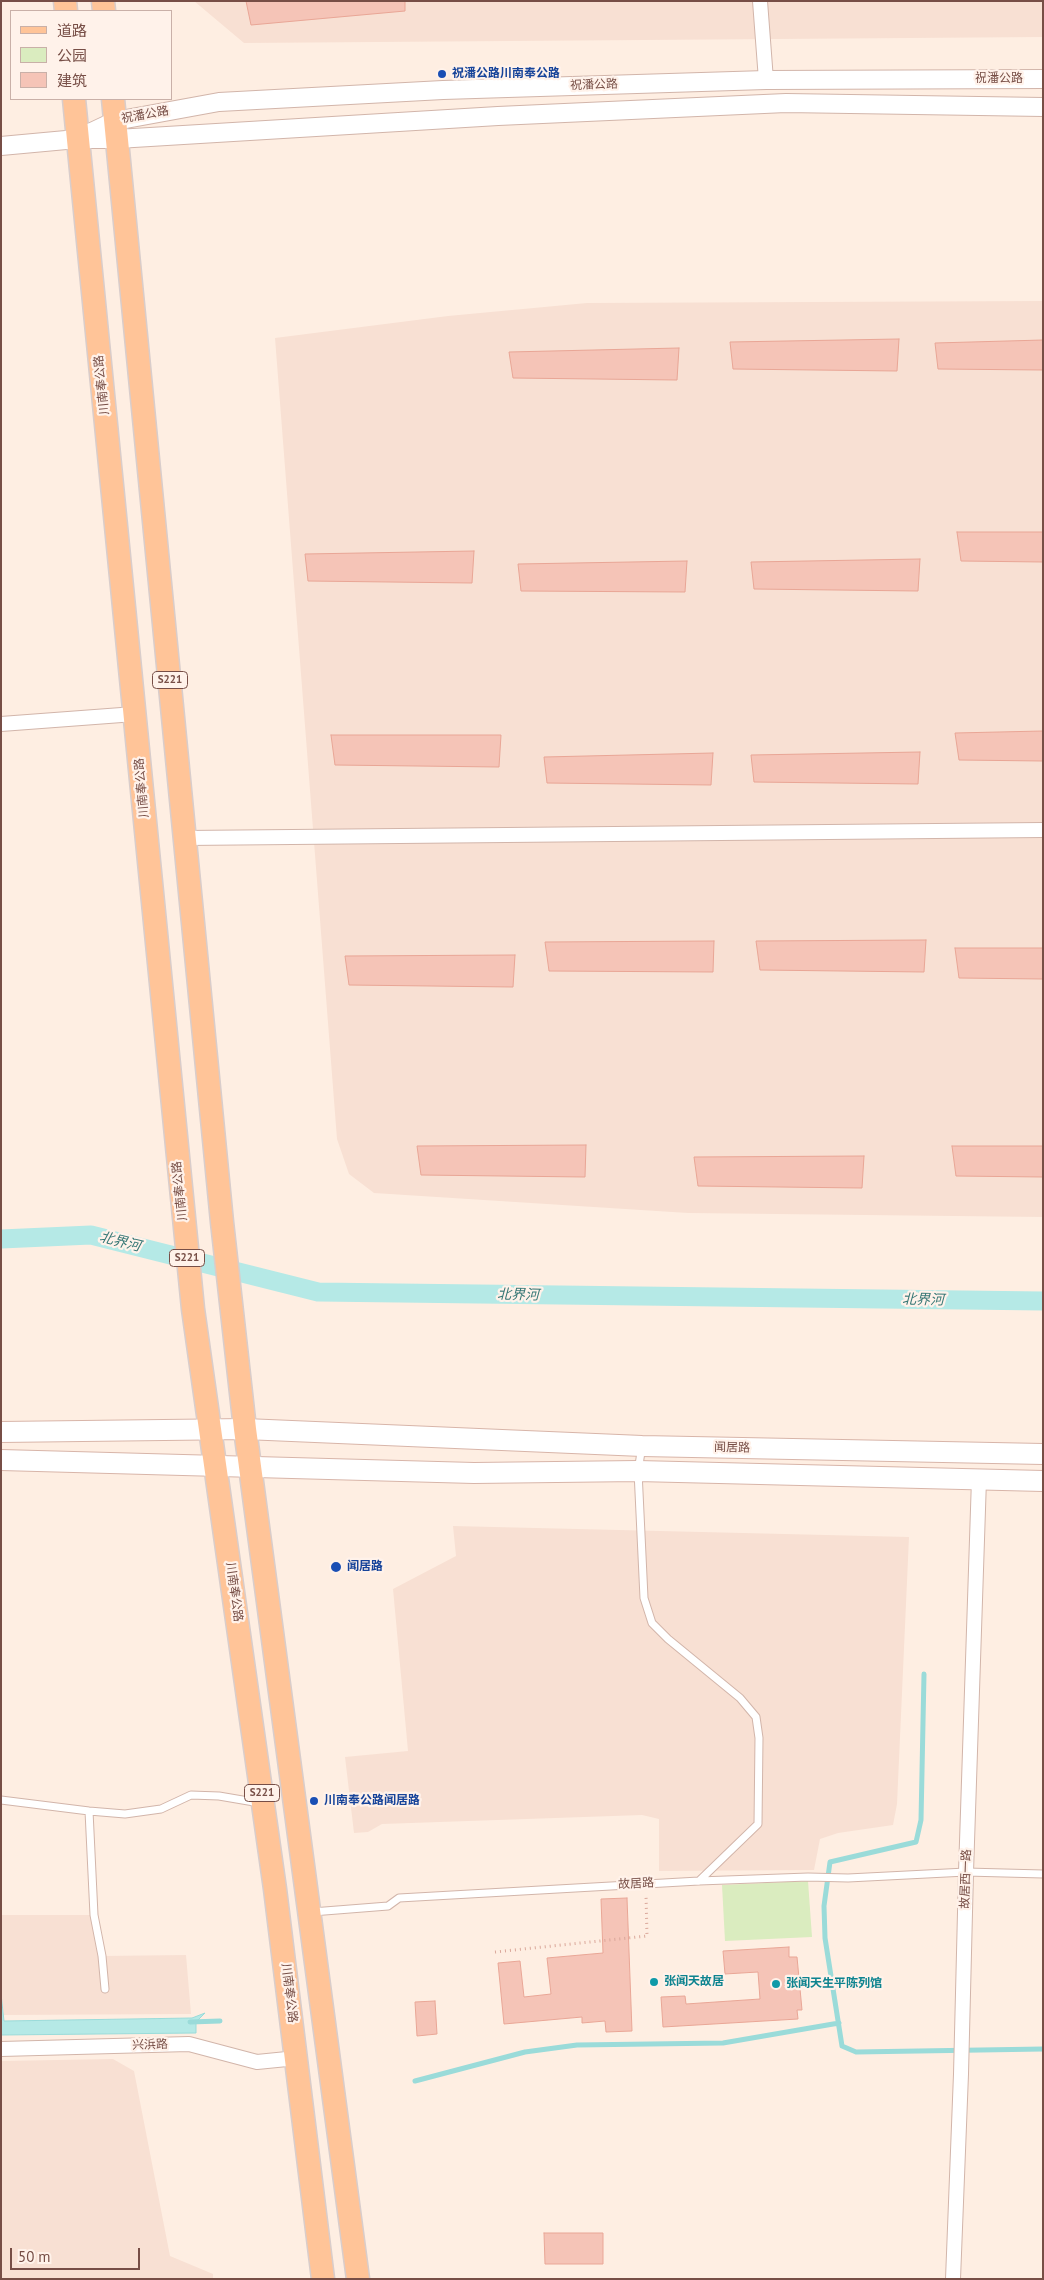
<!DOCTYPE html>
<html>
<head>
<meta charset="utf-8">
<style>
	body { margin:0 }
	#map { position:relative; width:1044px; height:2280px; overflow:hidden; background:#feeee2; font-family:"PT Sans","Noto Sans SC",sans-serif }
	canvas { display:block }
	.frame { position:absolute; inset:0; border:2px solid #774e46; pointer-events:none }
	.legend { position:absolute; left:10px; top:10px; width:162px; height:90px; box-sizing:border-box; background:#fff2ea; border:1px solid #c9b0a8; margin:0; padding:6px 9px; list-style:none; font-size:15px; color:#774e46 }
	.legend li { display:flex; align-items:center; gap:10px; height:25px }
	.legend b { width:25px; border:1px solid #c9b0a8 }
	.scale { position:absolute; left:10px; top:2248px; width:130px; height:22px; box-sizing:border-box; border:2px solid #774e46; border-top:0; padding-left:6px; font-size:15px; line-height:18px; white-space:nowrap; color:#774e46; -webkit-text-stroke:4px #fff2ea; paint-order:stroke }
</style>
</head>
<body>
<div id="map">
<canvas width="1044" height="2280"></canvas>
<div class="frame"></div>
<ul class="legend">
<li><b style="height:6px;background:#ffc498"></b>道路</li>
<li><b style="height:14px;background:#daecbf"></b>公园</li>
<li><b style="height:14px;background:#f5c4b7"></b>建筑</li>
</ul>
<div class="scale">50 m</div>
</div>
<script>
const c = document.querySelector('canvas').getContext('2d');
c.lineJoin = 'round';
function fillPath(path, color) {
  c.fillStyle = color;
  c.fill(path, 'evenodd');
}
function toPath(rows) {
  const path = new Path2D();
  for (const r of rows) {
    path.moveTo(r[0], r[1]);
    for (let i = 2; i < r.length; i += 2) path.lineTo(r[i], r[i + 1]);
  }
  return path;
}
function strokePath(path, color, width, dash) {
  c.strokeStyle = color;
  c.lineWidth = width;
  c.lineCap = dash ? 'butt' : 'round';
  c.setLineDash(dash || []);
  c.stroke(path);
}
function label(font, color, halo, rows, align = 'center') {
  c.font = font + ' "PT Sans","Noto Sans SC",sans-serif';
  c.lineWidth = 4.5;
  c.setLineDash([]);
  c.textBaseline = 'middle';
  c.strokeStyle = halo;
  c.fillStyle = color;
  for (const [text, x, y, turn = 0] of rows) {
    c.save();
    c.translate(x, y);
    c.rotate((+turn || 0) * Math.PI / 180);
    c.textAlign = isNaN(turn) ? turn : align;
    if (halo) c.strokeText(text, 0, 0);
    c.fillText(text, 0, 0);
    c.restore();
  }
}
const residential = toPath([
	[194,1,1043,1,1043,37,244,43],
	[1043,301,1043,1217,688,1213,374,1193,349,1174,337,1139,275,338,448,316,587,303],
	[453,1526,909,1537,897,1804,893,1825,838,1833,820,1839,814,1870,659,1871,659,1819,642,1815,382,1824,368,1832,354,1833,345,1757,408,1751,393,1589,456,1556],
	[2,1915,94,1915,102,1956,186,1955,191,2014,4,2015,1,1994],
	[113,2059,134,2071,170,2256,213,2274,213,2279,1,2279,1,2061]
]);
const green = toPath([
	[808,1881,812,1937,725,1941,722,1885]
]);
const water = toPath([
	[1,1994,4,2021,192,2018,205,2013,196,2022,196,2033,1,2035,1,1994]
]);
const stream = toPath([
	[924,1674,921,1820,916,1842,830,1862,824,1906,825,1938,842,2046,856,2052,1043,2049],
	[190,2022,220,2021],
	[415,2081,525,2052,577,2045,723,2043,839,2023]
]);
const canal = toPath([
	[1,1239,91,1235,318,1292,1043,1301]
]);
const building = toPath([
	[246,1,405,1,405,11,251,25,246,1],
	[899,339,897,371,733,369,730,342,899,339],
	[1043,340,1043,370,938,369,935,343,1043,340],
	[679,348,677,380,513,378,509,352,679,348],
	[957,532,1043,532,1043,562,961,561,957,532],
	[474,551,472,583,308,581,305,554,474,551],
	[920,559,918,591,754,589,751,562,920,559],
	[687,561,685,592,521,591,518,564,687,561],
	[1043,731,1043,761,959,760,955,733,1043,731],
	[331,735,501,735,499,767,335,765,331,735],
	[920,752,918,784,754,782,751,755,920,752],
	[713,753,711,785,547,783,544,757,713,753],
	[926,940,924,972,760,970,756,941,926,940],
	[714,941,713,972,549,971,545,942,714,941],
	[955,948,1043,948,1043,979,959,978,955,948],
	[515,955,513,987,349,985,345,956,515,955],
	[586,1145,585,1177,421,1175,417,1146,586,1145],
	[952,1146,1043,1146,1043,1177,956,1176,952,1146],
	[864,1156,862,1188,698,1186,694,1157,864,1156],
	[627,1898,632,2031,606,2032,605,2021,582,2023,582,2017,504,2024,498,1963,520,1961,524,1997,551,1994,547,1958,603,1953,601,1899,627,1898],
	[789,1947,789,1957,797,1957,802,2010,797,2010,798,2019,663,2027,661,1997,685,1996,686,2004,760,1999,758,1972,725,1974,723,1951,789,1947],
	[435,2001,437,2034,417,2036,415,2002,435,2001],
	[544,2233,603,2233,603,2264,545,2264,544,2233]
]);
const path = toPath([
	[495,1952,647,1936,646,1894]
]);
const service = toPath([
	[642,1446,638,1471,644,1598,652,1623,668,1639,740,1698,756,1717,759,1738,758,1824,699,1881],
	[1,1800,89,1811,125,1814,161,1809,191,1795,219,1796,260,1803],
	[89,1811,94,1915,102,1956,105,1989],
	[312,1912,388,1906,399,1898,699,1881,808,1877,848,1878,966,1872,1043,1874]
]);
const minor = toPath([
	[760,1,766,80],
	[1,724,135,714],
	[185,838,1043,830],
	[1,2049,189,2044,257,2062,297,2058],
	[953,2279,961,2074,966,1872,979,1479]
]);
const tertiary = toPath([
	[80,139,117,139,498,116,786,103,1043,107],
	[1,146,77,139,115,121,219,102,443,90,766,80,1043,79]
]);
const secondary = toPath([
	[1,1432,245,1429,642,1446,1043,1454],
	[1,1460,474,1473,638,1471,1043,1481]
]);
const primary = toPath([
	[65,1,66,11],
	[103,1,104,11],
	[74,99,193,1309,275,1889,323,2279],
	[113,99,222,1222,245,1429,358,2279]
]);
const markers = [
	[442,74,5,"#1a4fb4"],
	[336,1567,6,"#1a4fb4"],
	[314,1801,5,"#1a4fb4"],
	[654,1982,5,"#0f9aa8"],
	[776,1984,5,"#0f9aa8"]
];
const shields = [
	[170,680,35],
	[187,1258,35],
	[262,1793,35]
];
const shieldNames = [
	["S221",170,680],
	["S221",187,1258],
	["S221",262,1793]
];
const transitNames = [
	["祝潘公路川南奉公路",452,74],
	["闻居路",347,1567],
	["川南奉公路闻居路",324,1801]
];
const streetNames = [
	["祝潘公路",999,79],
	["祝潘公路",594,85,-2],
	["祝潘公路",145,115,-10],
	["川南奉公路",102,385,-96],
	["川南奉公路",142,788,-95],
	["川南奉公路",180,1191,-96],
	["闻居路",732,1448,1],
	["川南奉公路",234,1592,82],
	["故居西一路",966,1879,-88],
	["故居路",636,1884,-3],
	["川南奉公路",289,1993,83],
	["兴浜路",150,2045,-2]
];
const cultureNames = [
	["张闻天故居",664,1982],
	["张闻天生平陈列馆",786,1984]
];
const waterNames = [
	["北界河",120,1242,14],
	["北界河",518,1295,1],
	["北界河",923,1300,1]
];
fillPath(residential, '#f8e0d3');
fillPath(green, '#daecbf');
fillPath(water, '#b5e9e6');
strokePath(water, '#9adbd9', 1);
strokePath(stream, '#9adbd9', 5);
strokePath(canal, '#b5e9e6', 19);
fillPath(building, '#f5c4b7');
strokePath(building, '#e9a696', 1);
strokePath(service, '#d2b5aa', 9);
strokePath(minor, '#d2b5aa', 16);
strokePath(tertiary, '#d2b5aa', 20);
strokePath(secondary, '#d8b5a9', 22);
strokePath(primary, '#d9cdcb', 25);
strokePath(path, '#daa79a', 3, [1, 4]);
strokePath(service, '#fff', 7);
strokePath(minor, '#fff', 14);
strokePath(tertiary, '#fff', 18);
strokePath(secondary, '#fff', 20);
strokePath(primary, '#ffc498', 22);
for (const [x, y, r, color] of markers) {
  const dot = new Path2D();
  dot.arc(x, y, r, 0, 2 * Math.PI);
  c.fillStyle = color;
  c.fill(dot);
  strokePath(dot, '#fff2ea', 2);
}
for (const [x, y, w] of shields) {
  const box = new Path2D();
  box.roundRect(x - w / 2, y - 8.5, w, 17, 4);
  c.fillStyle = '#fff2ea';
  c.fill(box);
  strokePath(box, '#774e46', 1);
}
label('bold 11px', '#774e46', null, shieldNames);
label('bold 12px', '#164399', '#fff2ea', transitNames, 'left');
label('12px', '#774e46', '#fff2ea', streetNames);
label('bold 12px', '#0d838f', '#fff2ea', cultureNames, 'left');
label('italic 14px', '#367775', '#fff2ea', waterNames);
</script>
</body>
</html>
